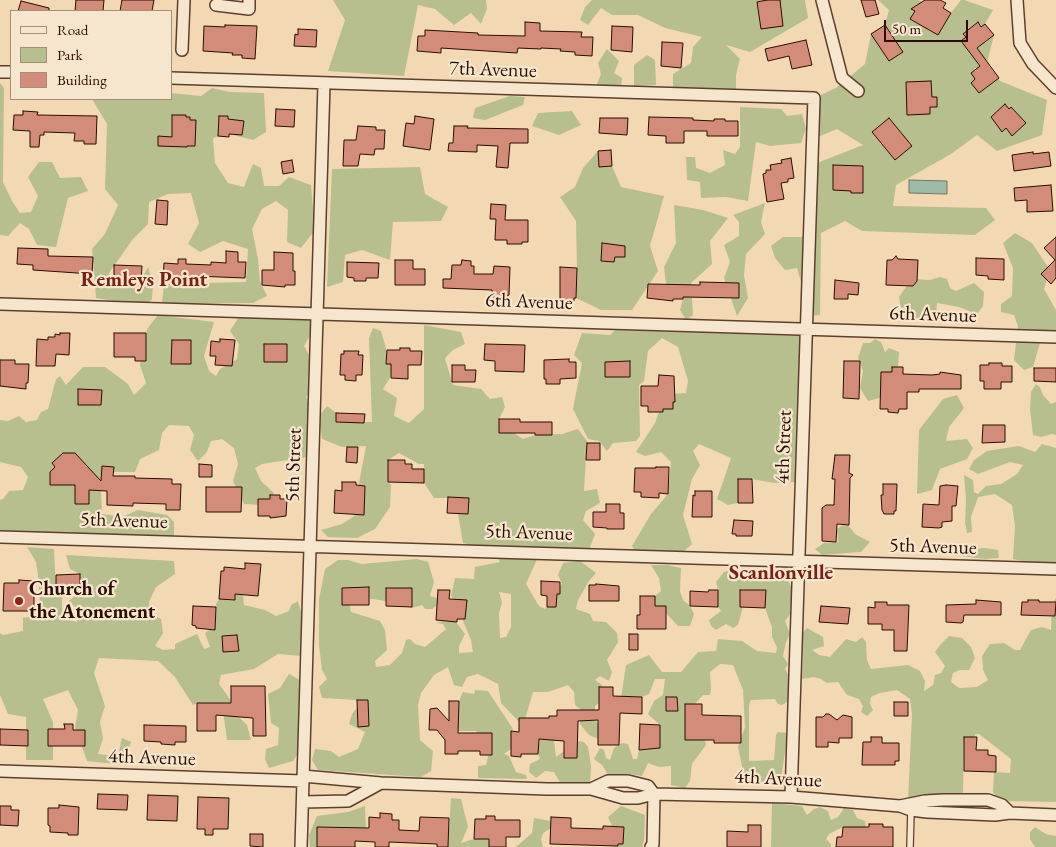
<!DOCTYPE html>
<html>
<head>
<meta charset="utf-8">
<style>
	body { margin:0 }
	#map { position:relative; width:1056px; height:847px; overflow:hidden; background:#f3d8b4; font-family:"EB Garamond",serif }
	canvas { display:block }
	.legend { position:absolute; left:10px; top:10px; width:162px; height:90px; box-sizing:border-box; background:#f7e6ce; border:1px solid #a58f7c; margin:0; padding:6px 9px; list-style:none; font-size:15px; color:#2b0c01 }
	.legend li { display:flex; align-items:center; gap:10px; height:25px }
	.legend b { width:25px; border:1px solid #a58f7c }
	.scale { position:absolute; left:884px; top:20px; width:84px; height:22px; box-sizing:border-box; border:2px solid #2b0c01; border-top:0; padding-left:6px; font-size:15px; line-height:18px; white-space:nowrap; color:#2b0c01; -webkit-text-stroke:4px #f7e6ce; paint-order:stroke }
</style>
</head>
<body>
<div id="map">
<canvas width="1056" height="847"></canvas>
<ul class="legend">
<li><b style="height:6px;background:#f7e6ce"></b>Road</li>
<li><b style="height:14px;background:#b8bf8f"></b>Park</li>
<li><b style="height:14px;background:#d38c7a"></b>Building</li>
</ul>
<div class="scale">50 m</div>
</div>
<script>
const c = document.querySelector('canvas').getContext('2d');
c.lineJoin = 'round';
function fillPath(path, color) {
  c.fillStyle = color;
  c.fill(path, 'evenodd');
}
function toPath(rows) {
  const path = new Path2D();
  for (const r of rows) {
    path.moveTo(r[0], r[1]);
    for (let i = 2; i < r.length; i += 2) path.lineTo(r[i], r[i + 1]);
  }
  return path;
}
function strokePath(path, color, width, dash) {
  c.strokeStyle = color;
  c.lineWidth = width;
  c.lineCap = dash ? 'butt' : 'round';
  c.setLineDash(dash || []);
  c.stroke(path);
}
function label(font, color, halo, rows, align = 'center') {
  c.font = font + ' "EB Garamond",serif';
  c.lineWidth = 4.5;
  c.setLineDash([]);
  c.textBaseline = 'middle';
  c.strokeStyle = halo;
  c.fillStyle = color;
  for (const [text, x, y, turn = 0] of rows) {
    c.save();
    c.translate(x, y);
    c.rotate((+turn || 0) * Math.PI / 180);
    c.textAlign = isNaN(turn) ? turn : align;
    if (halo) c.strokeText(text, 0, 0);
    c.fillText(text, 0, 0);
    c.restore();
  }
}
const green = toPath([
	[333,0,486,0,487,9,481,24,471,13,454,25,435,9,418,5,404,76,328,71,345,20],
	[592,0,805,0,808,18,750,52,726,45,740,59,736,75,736,89,673,90,673,74,691,63,693,47,702,37,665,28,638,15,612,15,601,8,588,25,580,20,585,7],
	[878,0,918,0,951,13,961,0,964,0,993,10,985,24,994,35,987,63,1000,81,1047,100,1042,135,997,151,977,135,951,154,896,185,893,206,986,208,995,220,975,235,862,231,845,221,821,233,820,315,811,316,813,292,803,289,797,268,785,270,775,258,771,246,783,237,805,237,812,165,863,145,837,129,813,139,814,98,836,88,865,64,871,34,885,25,889,10],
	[607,49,619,61,614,73,622,78,621,87,596,86,601,74,598,63],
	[647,55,655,60,656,85,634,86,634,65],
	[0,83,4,88,3,182,12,201,20,213,31,212,38,196,28,177,39,162,52,162,60,178,81,177,88,191,68,198,56,247,37,245,29,229,20,223,8,236,0,235],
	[212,88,230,92,264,93,266,132,253,140,229,134,213,138,215,163,228,183,244,187,253,164,261,168,264,186,279,186,289,177,311,185,315,230,301,248,287,242,288,210,276,201,262,209,252,229,258,259,260,281,267,296,253,303,162,304,164,284,246,282,248,249,223,241,200,252,188,244,199,223,191,193,168,194,149,202,148,224,133,239,109,273,111,285,137,287,148,267,153,285,152,299,146,305,125,303,96,298,92,249,105,234,118,205,105,189,107,124,92,99,171,99,171,93,201,96],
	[510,96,525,97,523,105,485,120,473,118,475,108],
	[740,107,781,109,787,116,802,114,806,129,801,143,770,146,756,142,748,201,726,197,701,198,700,182,687,180,686,157,695,157,696,168,710,173,725,165,723,150,735,154,740,147],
	[572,111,581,125,559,135,532,126,538,113],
	[598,151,599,167,612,166,621,187,664,196,650,246,658,271,632,310,601,310,576,298,577,268,576,221,560,197,575,187,583,168],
	[420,167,425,194,448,207,441,221,393,222,390,260,362,250,345,255,343,282,327,287,332,169],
	[765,203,761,222,765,234,746,254,744,275,748,298,737,316,724,278,730,262,724,245,739,236,739,222,733,215],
	[674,205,703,210,728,218,710,241,712,264,691,283,693,315,686,320,680,310,683,299,683,284,666,284,664,267,676,243],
	[1015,233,1032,243,1050,270,1044,289,1056,310,1056,336,1040,343,1033,367,1024,370,1014,360,1018,326,1014,315,1001,312,1001,304,1012,296,1013,268,1003,243],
	[940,277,947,279,950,288,956,291,974,283,984,292,983,306,977,314,959,307,937,303,936,317,915,318,901,311,899,297,908,284,913,286,915,283,915,279,930,280],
	[158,315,214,322,204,356,209,371,216,376,220,369,237,359,239,344,230,331,239,317,311,318,311,334,304,346,312,361,312,389,306,397,309,407,307,457,262,464,255,468,261,481,274,493,262,505,244,504,233,481,238,464,234,448,222,439,211,441,207,452,198,461,190,450,194,435,189,426,169,425,162,433,159,450,140,459,135,472,108,472,101,490,102,514,122,517,138,510,167,515,174,522,174,538,0,532,0,500,3,499,9,491,23,490,28,477,21,467,0,462,0,420,8,421,19,416,26,422,37,420,41,412,48,409,56,379,60,376,66,385,83,367,105,367,128,384,134,395,146,383,140,365,147,329],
	[424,325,461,332,465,344,453,350,445,358,452,382,453,385,481,389,490,399,502,397,505,407,499,419,499,433,514,433,523,439,535,435,562,434,578,429,587,441,584,491,597,489,600,503,586,511,583,520,595,534,589,550,538,557,526,584,539,606,545,609,562,584,558,575,563,563,580,561,596,573,589,581,578,600,576,609,590,614,593,621,606,622,617,633,618,642,607,660,612,672,609,681,600,676,595,680,602,685,603,700,595,706,595,718,602,735,598,739,589,735,580,724,580,709,575,705,574,692,568,685,548,692,533,692,523,726,501,703,498,684,478,674,467,677,462,687,454,685,448,667,434,675,421,693,418,705,420,740,433,751,431,771,421,777,318,770,312,760,315,749,331,751,339,757,358,749,365,732,349,724,352,714,357,708,357,700,322,698,319,687,327,679,322,670,319,645,319,599,325,569,338,560,348,560,362,564,417,559,428,562,434,582,430,596,437,598,439,604,432,609,425,609,422,605,412,608,397,603,373,599,348,599,351,612,380,621,385,630,387,650,375,661,376,667,390,665,402,653,406,640,410,639,415,644,425,647,446,629,443,624,437,623,453,618,465,634,459,646,459,653,473,652,471,640,463,621,459,606,451,596,455,578,474,579,475,567,500,562,492,547,478,547,463,543,458,514,468,514,469,498,434,498,424,483,424,464,419,464,399,453,388,460,388,482,391,485,390,507,375,529,357,538,328,537,321,530,342,524,359,513,359,483,366,446,342,447,322,439,319,416,327,406,336,413,336,422,372,422,369,338,373,328,381,331,391,365,390,378,383,389,397,398,394,416,409,423,424,409],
	[499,592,511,594,511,627,506,637,500,638,499,614,502,602],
	[615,330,800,336,795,482,774,483,752,479,738,479,738,503,728,505,717,499,731,458,699,444,693,451,700,465,692,479,683,515,692,544,682,553,635,551,632,546,651,514,668,494,671,462,661,452,645,456,636,452,655,423,659,412,673,394,686,393,688,381,678,347,662,338,648,351,644,381,639,385,640,436,636,441,613,443,607,451,599,441,588,439,573,409,582,363,574,355,582,333,610,335],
	[875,339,881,342,885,352,889,348,899,352,898,367,891,379,887,396,868,401,860,388,863,371,858,358,863,343,870,343],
	[1036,384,1040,387,1043,395,1051,404,1056,402,1056,435,1052,434,1041,437,1033,435,1030,409,1031,392],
	[957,395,964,408,949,427,946,441,967,439,973,448,967,459,940,469,932,490,917,494,919,430,943,399],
	[1042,444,1056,448,1056,565,1050,567,1013,559,1015,526,1012,505,995,494,978,497,971,517,972,532,967,533,965,523,966,500,964,475,973,480,974,492,978,494,986,486,1001,484,1017,474,1023,465,1010,462,978,474,969,469,974,460,987,451,1019,446,1035,452],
	[848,525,855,534,870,542,861,552,822,555,815,549,824,543,838,542,837,529,841,526],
	[966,543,971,549,985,548,998,550,999,558,985,559,961,556,961,546],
	[27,547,54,549,56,591,62,591,62,610,66,619,77,622,80,612,69,601,80,591,80,574,70,569,66,555,174,561,175,574,156,587,149,602,150,613,161,619,163,633,155,646,163,650,175,649,175,644,197,634,204,649,210,647,205,633,215,626,216,604,219,599,235,600,235,593,243,595,244,605,265,610,276,616,289,611,291,605,298,601,302,615,301,656,278,654,254,669,221,675,219,684,232,702,238,716,247,725,251,740,227,740,223,711,216,703,197,703,193,705,175,677,158,661,99,658,94,673,105,706,100,722,103,738,98,754,118,756,122,738,131,742,124,765,87,761,75,727,78,710,68,690,43,699,53,722,53,760,26,760,26,717,8,714,0,695,0,633,3,635,23,631,23,618,38,615,40,603,38,575,36,562],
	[651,565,667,565,681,568,680,591,683,600,690,606,694,614,690,626,678,626,666,613,655,606,655,596,661,591,659,578],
	[733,570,742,578,746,577,750,571,780,571,787,578,792,589,792,612,785,621,790,634,786,642,783,656,788,664,785,669,788,674,789,701,782,705,778,704,775,699,751,700,749,705,749,761,774,760,776,735,778,732,788,733,781,778,771,784,754,783,743,780,742,766,738,747,745,727,743,690,733,665,720,664,710,672,711,690,710,695,703,695,694,705,706,745,692,764,690,781,685,788,671,785,671,766,659,767,648,763,642,776,630,774,609,776,602,765,594,759,600,748,604,750,606,758,610,760,614,748,622,743,628,744,633,759,637,759,639,750,660,748,660,725,648,714,654,701,663,695,665,679,655,679,649,694,642,697,632,696,630,708,620,705,626,665,649,655,662,672,681,672,698,652,716,651,718,639,742,641,757,651,776,653,777,647,772,637,772,627,765,608,752,590,745,599,738,625,733,628,726,624,716,630,711,626,709,620,721,611,718,607,718,590,716,582,724,572],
	[1056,598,1056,802,1007,801,997,798,993,792,994,772,1010,773,1011,759,979,734,975,734,975,737,964,737,963,795,908,800,912,714,910,699,897,690,880,693,871,697,870,704,873,710,867,716,861,712,863,706,859,699,847,695,838,682,827,683,821,679,814,677,802,679,803,655,800,650,800,636,807,628,823,637,824,646,812,650,819,655,830,657,846,639,856,642,862,637,866,642,867,660,871,669,908,665,920,671,925,681,924,691,933,685,935,675,941,673,945,666,935,652,940,645,949,636,962,638,971,647,975,658,969,670,960,670,953,673,951,682,959,688,977,687,988,680,983,670,982,656,990,644,1004,643,1015,650,1020,650,1031,630,1042,627,1051,630,1052,605],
	[289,674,302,681,301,749,293,761,269,768,265,759,266,749,278,745,279,728,271,723,268,694,280,688],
	[475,690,488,691,513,729,511,732,511,749,504,754,509,756,516,772,526,775,527,779,478,778,478,766,486,765,488,757,485,741,476,731,458,731,459,701,463,692,474,694],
	[549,731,549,740,554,740,556,757,577,741,584,742,588,747,591,766,590,783,561,784,554,772,545,771,536,778,529,772,530,764,540,759,538,754,539,737],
	[451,798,461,799,468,827,461,843,474,839,489,839,493,847,448,847],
	[772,803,802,806,807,815,814,809,820,807,828,811,831,820,838,817,844,808,853,810,857,818,865,821,866,827,843,827,829,834,826,839,831,844,831,847,771,847],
	[365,806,366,831,355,828,318,827,317,847,310,847,309,835,317,816,348,812],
	[621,806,645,815,644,841,642,847,607,847,618,846,618,844,623,844,624,827,612,826,608,817],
	[534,818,551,821,550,829,543,833,541,840,543,847,516,847,532,833],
	[1035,827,1046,834,1056,836,1056,847,1035,847,1030,839,1030,832]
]);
const water = toPath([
	[909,180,947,181,947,194,909,193,909,180]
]);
const building = toPath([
	[76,0,104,0,103,11,75,11,76,0],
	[122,0,154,0,152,11,120,11,122,0],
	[767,0,780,0,783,26,761,29,757,2,767,0],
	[861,0,875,0,879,14,866,17,861,0],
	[925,0,940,0,946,3,943,8,951,13,938,35,910,19,915,11,911,9,925,0],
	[21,1,49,8,49,11,18,11,21,1],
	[525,22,540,23,540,31,582,32,581,37,593,37,592,56,575,55,575,52,560,51,561,49,541,48,541,49,518,48,517,53,441,48,441,53,417,51,418,36,425,36,425,30,478,33,478,35,525,36,525,22],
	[978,22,981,27,985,24,994,35,977,48,999,78,979,93,971,83,975,79,971,73,980,66,961,41,966,37,963,34,978,22],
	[225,25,257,26,255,59,242,58,242,55,232,55,233,53,203,51,204,26,225,27,225,25],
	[885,25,903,52,889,61,871,34,885,25],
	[612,26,633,27,632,52,611,50,612,26],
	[298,29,317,30,316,47,294,46,295,34,298,35,298,29],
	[806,40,812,65,792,69,789,56,768,61,765,49,806,40],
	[662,42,683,43,681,68,661,66,662,42],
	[931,81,932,97,937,97,937,107,930,107,930,114,907,115,906,82,931,81],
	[1005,104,1009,109,1011,107,1026,123,1012,136,1006,128,1002,132,991,117,1005,104],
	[276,109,295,110,294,127,275,126,276,109],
	[23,111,38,112,37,115,97,116,96,144,84,144,84,141,74,141,75,133,44,132,44,135,40,135,39,147,30,147,30,131,13,130,14,115,23,115,23,111],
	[172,115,186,115,186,117,190,117,190,120,196,120,195,146,187,146,187,147,158,146,158,136,172,137,172,115],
	[219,116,228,116,228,119,244,121,242,135,229,134,229,137,218,136,219,116],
	[415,116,434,119,430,150,403,146,406,123,414,124,415,116],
	[649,117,693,118,693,120,714,121,714,119,725,119,725,121,738,121,738,136,707,136,707,131,684,131,684,143,666,143,666,136,648,135,649,117],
	[600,118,628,118,627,135,599,133,600,118],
	[889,118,912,146,895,160,872,132,889,118],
	[358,126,376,127,376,130,385,130,384,149,375,149,374,155,360,154,358,166,343,166,344,140,356,140,358,126],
	[454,126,468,126,467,128,528,129,528,143,510,143,508,168,496,167,498,146,477,145,477,152,448,151,449,143,453,143,454,126],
	[611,150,612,166,599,167,598,151,611,150],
	[1033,152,1033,154,1049,152,1051,166,1014,171,1012,155,1033,152],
	[791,158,794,178,788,179,788,182,781,183,784,199,767,202,763,174,766,173,766,170,771,170,770,165,782,163,781,160,791,158],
	[292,160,294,172,283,174,281,162,292,160],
	[833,165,863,166,863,193,851,193,851,191,833,190,833,165],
	[1051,185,1053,211,1027,212,1027,200,1015,201,1014,188,1051,185],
	[157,200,168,201,167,225,155,224,157,200],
	[491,204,506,205,505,220,528,220,528,242,522,242,522,244,507,244,507,240,495,240,496,219,490,219,491,204],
	[1056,237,1056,278,1051,284,1041,274,1055,260,1044,248,1056,237],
	[602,243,625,246,625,257,615,257,614,262,601,261,602,243],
	[18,248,48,249,48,256,93,257,92,274,33,270,33,265,17,264,18,248],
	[226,251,238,252,238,262,246,262,245,278,194,276,194,280,163,279,164,263,178,264,178,259,186,259,186,264,211,265,211,262,226,263,226,251],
	[274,252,293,253,293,271,295,271,295,285,285,285,285,287,262,285,262,270,274,270,274,252],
	[896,256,898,259,918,260,917,281,913,286,886,285,887,260,892,260,896,256],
	[976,258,1004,259,1004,280,988,279,988,276,976,275,976,258],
	[395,260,413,260,413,269,425,269,425,285,395,285,395,260],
	[462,260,471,261,471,266,474,266,474,274,493,274,494,266,510,267,509,295,508,295,507,298,493,297,492,290,443,288,443,279,451,279,452,265,461,265,462,260],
	[347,262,379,263,378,278,366,278,366,281,354,281,354,278,347,277,347,262],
	[114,265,142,266,141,281,114,279,114,265],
	[560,267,577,268,576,298,574,298,574,301,560,300,560,267],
	[835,280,859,283,858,295,848,294,848,299,834,299,835,280],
	[700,282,739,283,739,298,683,297,683,299,673,299,673,301,647,298,648,284,700,285,700,282],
	[60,333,70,333,69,355,56,354,55,366,36,366,37,339,48,340,48,337,55,337,55,334,60,335,60,333],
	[114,333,146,333,146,361,135,361,135,357,114,357,114,333],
	[220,339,235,340,232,366,215,365,216,356,210,356,211,341,220,342,220,339],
	[172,340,191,340,191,364,171,364,172,340],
	[264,344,287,344,287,362,264,362,264,344],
	[485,344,525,345,524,372,495,371,495,361,484,360,485,344],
	[400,348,410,348,410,351,422,351,421,365,408,365,408,379,391,378,391,364,386,364,387,350,400,350,400,348],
	[344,351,359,351,358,355,363,355,362,375,356,375,356,381,345,380,345,375,340,375,341,354,344,354,344,351],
	[569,359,569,362,576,362,576,378,560,379,560,384,546,384,546,379,544,379,544,360,569,359],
	[0,360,15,360,15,364,29,364,28,383,26,383,26,389,0,386,0,360],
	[630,361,630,377,605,377,605,362,630,361],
	[844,361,860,361,859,399,843,398,844,361],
	[989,363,1002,363,1002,366,1012,366,1012,382,1001,382,1001,389,984,389,984,381,980,381,980,365,989,365,989,363],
	[452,365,465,365,465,370,476,370,475,382,452,382,452,365],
	[892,367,903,367,903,374,932,375,940,374,940,372,961,375,961,389,919,389,919,392,907,392,907,409,899,409,898,413,888,412,888,409,880,409,881,372,892,372,892,367],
	[1034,368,1056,368,1056,382,1034,381,1034,368],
	[659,375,674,376,675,402,673,402,673,409,663,409,663,412,648,412,648,406,641,406,641,386,658,386,659,375],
	[78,389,102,390,101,405,78,405,78,389],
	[336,413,365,414,364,423,336,422,336,413],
	[499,419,520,419,520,422,552,422,552,435,535,435,535,433,499,433,499,419],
	[983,425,1005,425,1005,442,982,443,983,425],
	[587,443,600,443,600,460,586,460,587,443],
	[347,447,358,447,357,463,346,462,347,447],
	[63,453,75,453,101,481,102,466,114,467,113,476,135,476,135,478,172,479,172,484,181,484,180,510,166,510,166,504,133,503,133,506,107,505,107,491,89,490,89,504,75,504,75,485,50,485,50,472,55,467,52,463,63,453],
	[835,455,850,455,849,473,853,475,850,478,849,525,837,524,836,542,822,541,822,508,826,505,834,505,835,479,832,479,835,455],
	[388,460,405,460,405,464,412,464,412,469,424,469,424,483,388,482,388,460],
	[199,464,212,465,212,477,199,477,199,464],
	[656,467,669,467,668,494,659,493,659,498,641,497,641,492,634,492,635,468,656,468,656,467],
	[738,479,752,479,753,503,738,503,738,479],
	[342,482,356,482,356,485,365,486,364,515,334,513,335,490,342,491,342,482],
	[883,484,897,484,896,511,894,511,894,514,884,514,882,510,881,495,883,495,883,484],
	[946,485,958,486,956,506,952,506,952,521,942,522,942,527,939,528,922,527,923,504,939,505,940,486,946,485],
	[206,487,242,487,241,512,206,512,206,487],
	[695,491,712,491,712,517,692,517,693,495,695,496,695,491],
	[270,495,280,495,280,499,287,499,286,516,270,518,270,516,258,516,258,499,270,499,270,495],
	[448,497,469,498,468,514,447,513,448,497],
	[606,504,620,504,620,513,624,513,624,529,607,529,607,528,593,527,593,512,606,512,606,504],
	[734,520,753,521,752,536,736,536,736,534,732,534,734,520],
	[245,563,261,564,258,596,235,594,235,600,219,599,221,571,224,571,224,567,245,569,245,563],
	[80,574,80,591,56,591,56,575,80,574],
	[19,580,34,581,34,611,3,611,4,583,19,583,19,580],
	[541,581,560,582,560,594,557,594,556,607,547,607,547,596,541,595,541,581],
	[596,584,619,586,619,601,589,601,589,585,596,585,596,584],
	[369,587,369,605,342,605,342,588,369,587],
	[386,588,412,588,412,607,386,606,386,588],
	[438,590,450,590,449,599,467,600,465,619,457,619,457,622,436,620,438,590],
	[709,590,718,590,718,607,690,606,690,591,708,592,709,590],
	[740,590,766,590,765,608,740,607,740,590],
	[640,596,655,596,655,606,666,606,666,629,637,629,637,615,640,615,640,596],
	[976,600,1001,602,1001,615,964,615,963,622,961,623,946,622,946,605,976,604,976,600],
	[1028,600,1039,600,1039,602,1056,602,1055,616,1021,615,1022,602,1028,602,1028,600],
	[875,602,887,602,887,605,909,605,907,651,894,651,894,630,882,630,882,624,868,624,868,607,875,608,875,602],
	[193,606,216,607,215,630,196,628,196,626,192,625,193,606],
	[821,606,850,608,848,624,819,622,821,606],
	[629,634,638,634,638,650,629,650,629,634],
	[237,635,239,651,223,652,222,636,237,635],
	[231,686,265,686,266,736,253,736,253,718,216,715,216,731,197,731,197,703,231,703,231,686],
	[599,687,613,687,613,696,642,697,642,714,620,713,619,745,598,745,598,720,578,721,577,758,564,758,564,741,539,739,538,754,521,754,521,757,511,756,511,731,519,732,519,718,549,718,549,716,557,716,557,710,599,710,599,687],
	[666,697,677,697,678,711,666,711,666,697],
	[357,700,368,700,369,726,358,727,357,700],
	[449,701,459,701,458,733,492,733,492,755,480,755,480,751,458,751,458,754,445,754,445,740,437,730,429,730,430,709,437,708,449,721,449,701],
	[894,702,908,702,908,716,894,716,894,702],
	[685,704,702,704,702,715,741,716,741,743,714,743,714,740,685,740,685,704],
	[826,714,829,714,837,720,843,715,852,717,852,738,839,738,839,743,828,742,828,747,816,747,816,717,823,717,826,714],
	[64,724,73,724,73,730,85,730,85,746,48,746,48,729,65,729,64,724],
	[640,724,660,725,660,748,639,750,640,724],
	[144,725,186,726,186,742,175,742,175,745,161,744,161,742,144,741,144,725],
	[0,729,28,730,28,746,0,745,0,729],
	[871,737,882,737,882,743,899,743,899,761,895,761,895,765,862,765,863,742,871,742,871,737],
	[964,737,977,737,976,750,988,750,988,755,996,756,996,772,964,771,964,737],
	[98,794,128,795,127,810,97,809,98,794],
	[148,795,178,796,177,821,147,820,148,795],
	[198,797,229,798,228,829,213,829,213,835,205,835,205,829,197,829,198,797],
	[59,805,79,807,78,835,68,835,68,833,50,832,50,826,48,825,48,808,59,808,59,805],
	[0,806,11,806,11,810,19,810,18,826,0,825,0,806],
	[380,813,392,814,392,820,399,820,399,830,419,831,420,817,449,818,448,847,437,847,437,844,389,842,389,847,375,847,375,842,355,841,355,847,317,847,317,827,369,828,369,817,380,818,380,813],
	[486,816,495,816,495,820,520,820,520,837,506,837,506,847,489,847,489,839,474,839,475,819,486,819,486,816],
	[551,817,571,818,571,828,603,829,603,826,624,827,623,844,618,844,618,846,550,844,551,817],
	[869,824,883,824,883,827,893,827,893,847,836,847,837,837,842,837,843,827,869,827,869,824],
	[748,825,761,825,761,847,727,847,727,831,748,832,748,825],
	[250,834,263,834,263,847,250,846,250,834]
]);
const service = toPath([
	[910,847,911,810]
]);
const minor = toPath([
	[822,0,842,78,858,91],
	[1017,0,1020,43,1033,64,1056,88],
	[216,5,249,9,249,0],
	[182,50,184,0],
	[0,72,11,72],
	[171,78,814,98,791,797],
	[0,304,1056,337],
	[0,537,1056,569],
	[0,771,303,781],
	[303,776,381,783,547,789,591,789,623,798,638,798,654,794,791,797,900,806,925,801,943,800,988,800,1002,805,1010,813,995,815,927,812,911,810,900,806],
	[591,789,608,781,628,781,648,786,654,794],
	[303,802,348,801,381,783],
	[1010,813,1056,815],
	[301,847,324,84],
	[651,847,653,844,654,794]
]);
const markers = [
	[19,601,5,"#8f2418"]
];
const streetNames = [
	["7th Avenue",493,70,2],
	["6th Avenue",529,302,2],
	["6th Avenue",933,315,2],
	["4th Street",784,447,-88],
	["5th Street",294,465,-88],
	["5th Avenue",124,521,2],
	["5th Avenue",529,533,2],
	["5th Avenue",933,547,2],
	["4th Avenue",152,758,2],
	["4th Avenue",778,779,3]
];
const poiNames = [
	["Church of",29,590],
	["the Atonement",29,613]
];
const neighbourhoodNames = [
	["Remleys Point",144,280],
	["Scanlonville",781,573]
];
fillPath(green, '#b8bf8f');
fillPath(water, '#9dbba7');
strokePath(water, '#6f7565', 1);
fillPath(building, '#d38c7a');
strokePath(building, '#2b0c01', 1);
strokePath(service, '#5d3f2e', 8);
strokePath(minor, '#5d3f2e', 14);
strokePath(service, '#f7e6ce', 5.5);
strokePath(minor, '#f7e6ce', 11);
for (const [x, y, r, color] of markers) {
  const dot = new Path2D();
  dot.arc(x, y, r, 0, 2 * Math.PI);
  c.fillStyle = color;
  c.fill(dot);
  strokePath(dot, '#f7e6ce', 2);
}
label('20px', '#2b0c01', '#f7e6ce', streetNames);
label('bold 20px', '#2b0c01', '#f7e6ce', poiNames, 'left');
label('bold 21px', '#7a1f14', '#f7e6ce', neighbourhoodNames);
</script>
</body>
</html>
